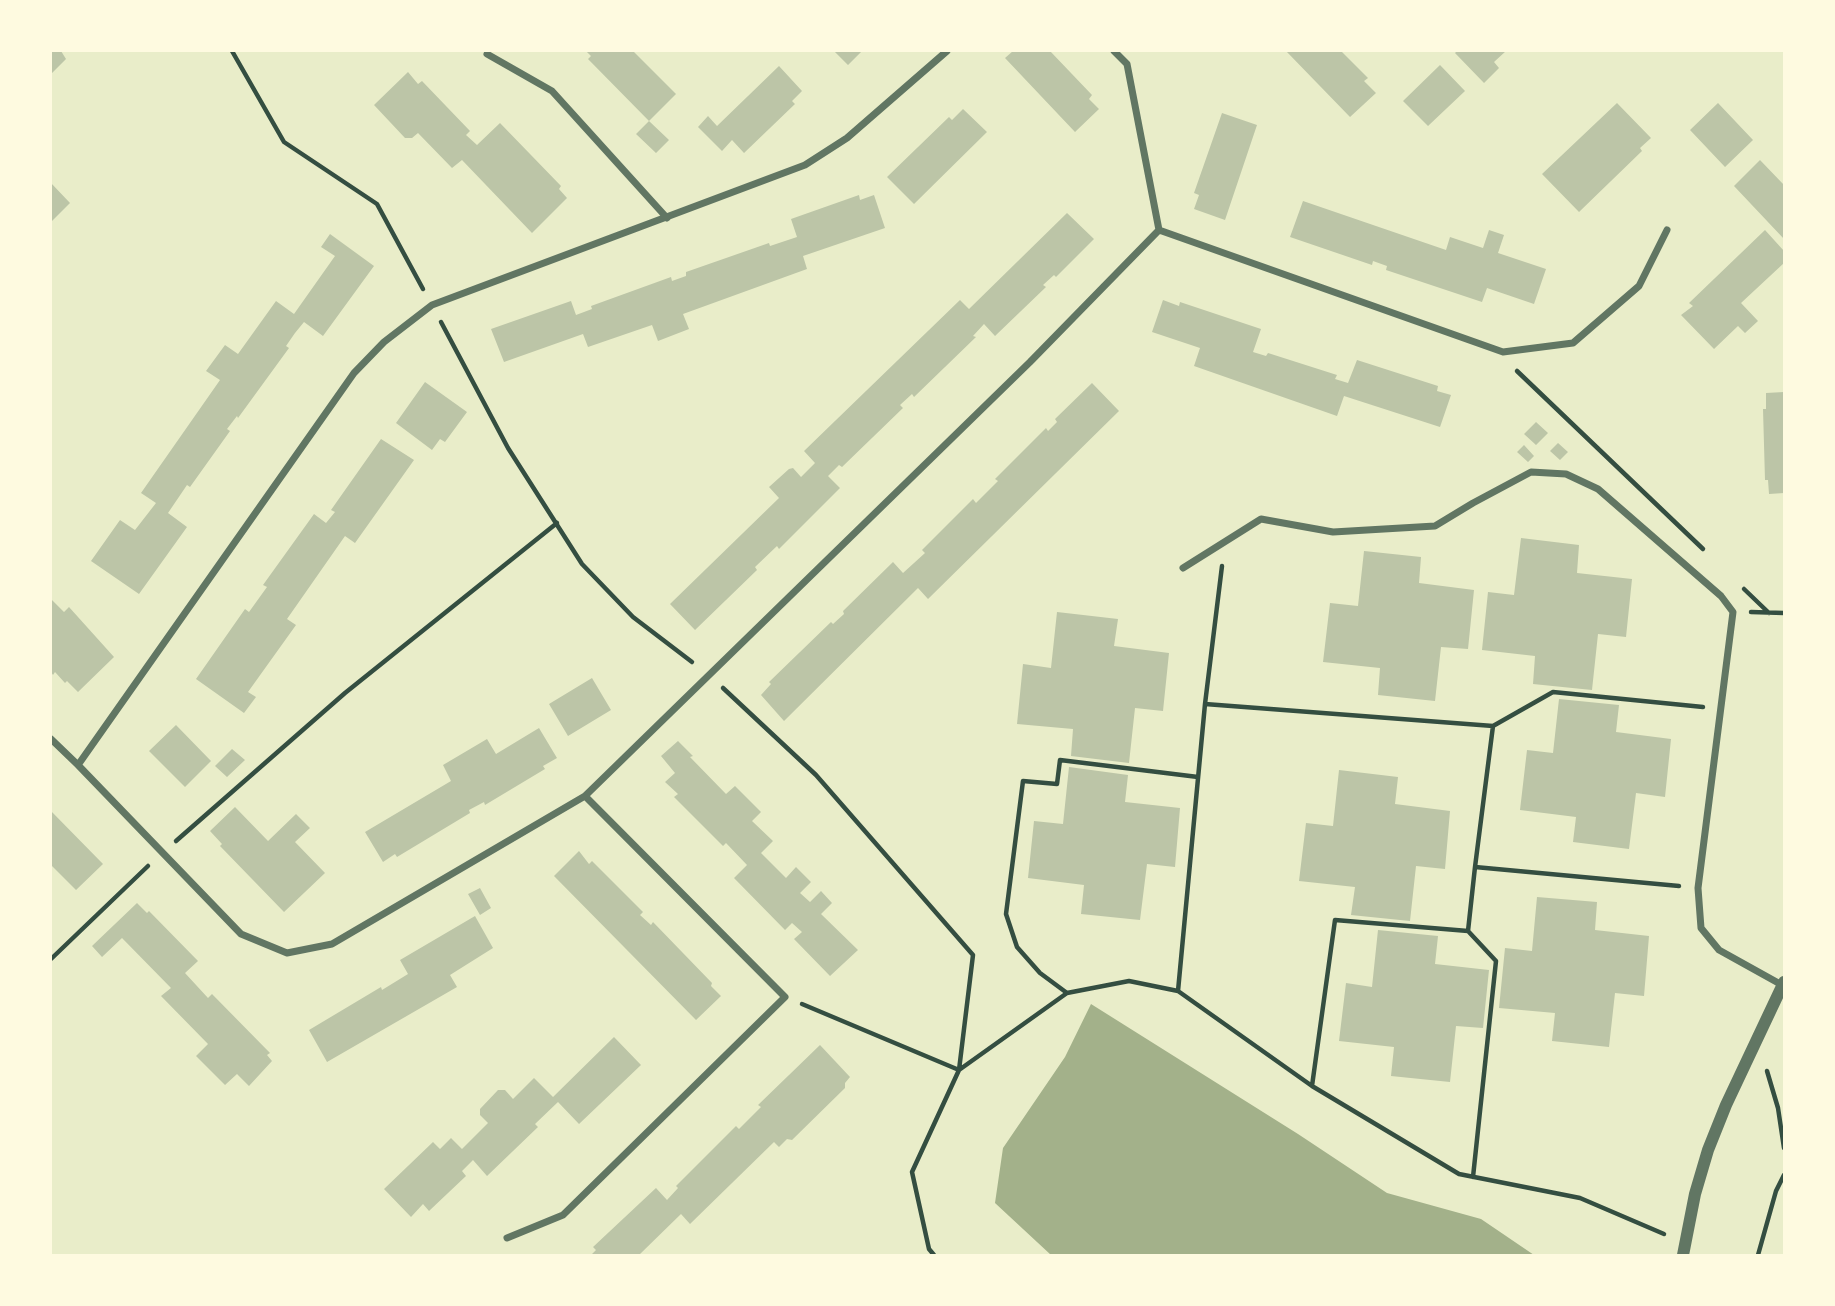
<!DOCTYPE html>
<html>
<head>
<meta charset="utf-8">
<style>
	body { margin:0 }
	#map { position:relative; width:1835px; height:1306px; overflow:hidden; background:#e9edc9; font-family:Merriweather,serif }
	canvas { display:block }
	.frame { position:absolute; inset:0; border:52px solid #fefae0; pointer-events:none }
</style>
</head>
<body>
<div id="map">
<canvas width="1835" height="1306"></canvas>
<div class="frame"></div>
</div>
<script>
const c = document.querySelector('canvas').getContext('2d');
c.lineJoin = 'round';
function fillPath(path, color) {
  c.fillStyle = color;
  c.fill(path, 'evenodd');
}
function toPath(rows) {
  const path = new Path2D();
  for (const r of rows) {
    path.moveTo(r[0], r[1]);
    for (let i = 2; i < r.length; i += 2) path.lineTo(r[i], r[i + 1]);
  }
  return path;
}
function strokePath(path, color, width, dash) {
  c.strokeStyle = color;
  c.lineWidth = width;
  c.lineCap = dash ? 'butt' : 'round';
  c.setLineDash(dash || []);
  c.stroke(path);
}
const water = toPath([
	[1091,1004,1298,1134,1387,1193,1481,1219,1534,1255,1051,1255,995,1203,1003,1148,1065,1057]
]);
const building = toPath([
	[51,51,61,51,66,59,51,74],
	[586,51,633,51,676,94,649,121,588,59,591,56],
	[834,51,862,51,848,65],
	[1013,51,1050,51,1092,95,1089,99,1099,109,1075,132,1005,58],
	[1286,51,1341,51,1368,78,1364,81,1376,93,1350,117],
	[1457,51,1506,51,1494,62,1499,68,1484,83,1455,53],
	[1440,65,1465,91,1428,126,1403,101],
	[779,66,802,91,792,101,795,104,744,153,732,140,722,151,698,127,708,116,717,126],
	[408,72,418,84,422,81,470,131,466,135,477,145,500,123,561,186,559,189,567,198,532,233,462,160,452,168,418,133,412,138,405,138,374,105],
	[1617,103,1651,138,1640,148,1642,151,1579,212,1542,174],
	[1718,103,1753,140,1725,167,1690,130],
	[963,109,987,132,914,204,887,177,949,117,952,120],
	[1222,113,1257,125,1225,220,1194,209,1199,195,1194,193],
	[649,121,669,140,656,153,636,134],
	[1760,160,1784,185,1784,239,1734,186],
	[51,183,70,203,51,222],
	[859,195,860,200,874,195,885,228,803,256,807,269,683,314,689,329,658,341,652,325,588,347,583,334,504,362,491,329,571,301,576,315,592,309,591,306,671,277,672,281,686,276,686,272,769,243,770,246,797,237,791,219],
	[1303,201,1446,250,1450,237,1483,248,1489,230,1504,235,1498,253,1546,269,1534,304,1487,288,1482,302,1386,270,1387,266,1373,261,1372,265,1290,237],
	[1067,213,1094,239,1056,277,1054,275,1043,285,1046,287,995,336,984,324,973,336,976,337,914,397,912,394,900,405,903,408,842,467,839,465,828,476,840,488,779,549,777,546,755,567,757,570,695,630,670,604,779,498,769,487,789,469,793,468,801,477,815,463,804,451,960,300,969,309],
	[1765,230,1784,251,1784,263,1741,303,1758,321,1745,333,1738,326,1714,349,1681,315,1693,306,1689,303],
	[330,234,374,266,323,336,304,322,295,333,286,346,289,348,238,418,237,416,227,429,230,431,190,487,187,485,168,513,187,527,139,594,91,561,120,520,135,530,156,503,141,493,220,380,206,371,225,345,238,354,276,301,294,314,335,256,321,247],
	[1163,300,1179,306,1180,302,1261,329,1253,352,1266,356,1268,353,1337,375,1335,379,1348,383,1357,360,1438,386,1437,391,1451,395,1440,427,1344,396,1337,416,1194,366,1200,348,1152,332],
	[425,382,467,412,445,442,440,439,432,450,396,423],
	[1092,383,1119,411,928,599,918,588,784,721,761,695,771,684,769,682,831,622,833,624,844,614,843,611,893,562,903,573,925,553,922,550,973,499,976,503,998,481,995,479,1046,428,1048,431,1057,422,1055,419],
	[1784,392,1784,493,1769,494,1768,480,1765,480,1763,409,1766,409,1766,393],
	[1536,422,1548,433,1536,445,1524,434],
	[381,439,414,460,355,543,345,536,287,619,296,625,248,692,256,697,244,713,196,679,245,609,249,612,267,587,263,585,314,514,326,523,335,512,331,510],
	[1558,443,1568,452,1560,460,1550,451],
	[1524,445,1534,456,1528,462,1517,452],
	[1521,538,1579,545,1577,573,1632,579,1626,637,1598,634,1592,690,1533,684,1535,656,1482,650,1488,592,1514,595],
	[1364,551,1421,557,1419,583,1474,590,1468,649,1441,647,1435,701,1378,695,1380,668,1323,662,1330,603,1358,606],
	[51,599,64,612,69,607,114,657,78,692,67,681,65,683,55,672,53,675,51,672],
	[1057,612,1118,619,1114,646,1169,653,1163,711,1135,708,1129,763,1071,756,1073,729,1017,724,1023,664,1051,668],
	[592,678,611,710,568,736,549,704],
	[1559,699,1619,705,1616,732,1671,739,1665,797,1636,793,1629,849,1573,842,1576,817,1520,810,1527,750,1553,753],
	[176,725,211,761,185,787,149,751],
	[539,728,557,758,543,766,545,769,485,805,484,802,469,810,470,813,397,857,395,854,383,862,365,832,451,781,443,765,487,739,496,754],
	[678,741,693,756,690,757,726,794,735,786,761,812,752,821,773,841,761,853,786,878,796,867,811,882,800,893,810,902,821,891,832,903,821,914,858,950,830,976,794,939,802,932,792,923,785,930,734,878,747,865,726,843,723,846,674,797,678,794,665,782,675,773,661,756],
	[232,749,245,760,227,777,215,766],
	[1069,767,1128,775,1125,802,1180,808,1175,867,1147,864,1140,920,1081,914,1084,885,1028,878,1034,821,1063,824],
	[1339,770,1398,777,1395,804,1450,811,1445,869,1416,866,1410,921,1351,915,1355,887,1299,881,1306,823,1333,826],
	[235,807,268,841,296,814,310,828,295,842,325,873,284,912,220,846,222,844,210,831],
	[51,811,103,864,76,890,51,865],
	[579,851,589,864,592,861,643,912,640,915,651,925,653,922,712,983,711,986,721,996,696,1020,554,876],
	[480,888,491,908,480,915,468,894],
	[1537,897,1597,902,1595,930,1649,936,1644,996,1615,993,1609,1047,1552,1041,1555,1013,1499,1008,1505,948,1532,951],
	[137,903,147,913,149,911,198,961,185,973,208,998,212,994,270,1053,267,1055,272,1061,249,1086,237,1074,225,1085,196,1056,208,1044,161,996,171,988,122,938,102,957,92,946],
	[475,916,493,948,450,975,457,987,327,1062,309,1030,381,987,382,990,408,974,400,960],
	[1378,930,1438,936,1435,964,1489,970,1483,1028,1456,1026,1450,1082,1391,1076,1394,1047,1339,1041,1346,983,1372,987],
	[614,1037,641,1065,579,1124,558,1102,535,1124,538,1127,487,1176,473,1160,462,1171,466,1176,429,1211,423,1204,411,1217,384,1189,433,1142,440,1149,451,1138,462,1149,488,1123,480,1115,480,1109,498,1090,505,1090,513,1099,534,1078,553,1097],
	[820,1045,850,1077,845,1083,845,1088,792,1140,787,1139,779,1147,774,1142,690,1224,681,1214,639,1255,591,1255,596,1250,593,1247,656,1188,667,1200,678,1188,676,1186,736,1126,739,1129,761,1107,758,1105]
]);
const path = toPath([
	[232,51,284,142,377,204,423,289],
	[441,322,508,448,582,564,633,617,692,662],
	[1517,371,1703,549],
	[1222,566,1205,704,1493,726,1475,867,1679,886],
	[1744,589,1769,613],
	[1751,612,1784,613],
	[723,688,816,775,973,955,959,1070,802,1004],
	[1493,726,1553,692,1703,707],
	[176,841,345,693,557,523],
	[1468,931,1496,961,1473,1177],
	[51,959,148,866],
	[1178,991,1205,704],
	[1067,993,1040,973,1017,947,1006,914,1023,781,1057,784,1060,760,1198,777],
	[1767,1071,1778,1108,1784,1148],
	[1312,1086,1335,920,1468,931,1475,867],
	[934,1255,929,1249,912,1172,959,1070,1067,993,1129,981,1178,991,1312,1086,1459,1174,1580,1198,1664,1234],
	[1758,1255,1776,1191,1784,1175]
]);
const minor = toPath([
	[947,51,847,138,805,165,432,305,384,342,354,373,78,765,241,934,287,953,332,944,585,796,1030,362,1159,230,1127,64,1114,51],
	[487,54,552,91,667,218],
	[1159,230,1503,352,1573,343,1639,286,1667,230],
	[1183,568,1261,519,1333,532,1435,526,1473,503,1531,472,1566,474,1598,489,1721,596,1733,612,1698,888,1701,928,1719,950,1782,985],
	[51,739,78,765],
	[507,1238,563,1215,785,997,585,796]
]);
const tertiary = toPath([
	[1683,1255,1695,1194,1708,1150,1726,1105,1784,982]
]);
fillPath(water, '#a3b18a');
fillPath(building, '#bcc5a7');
strokePath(path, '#344e41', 4.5);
strokePath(minor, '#617663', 7);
strokePath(tertiary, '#617663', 12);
</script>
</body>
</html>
